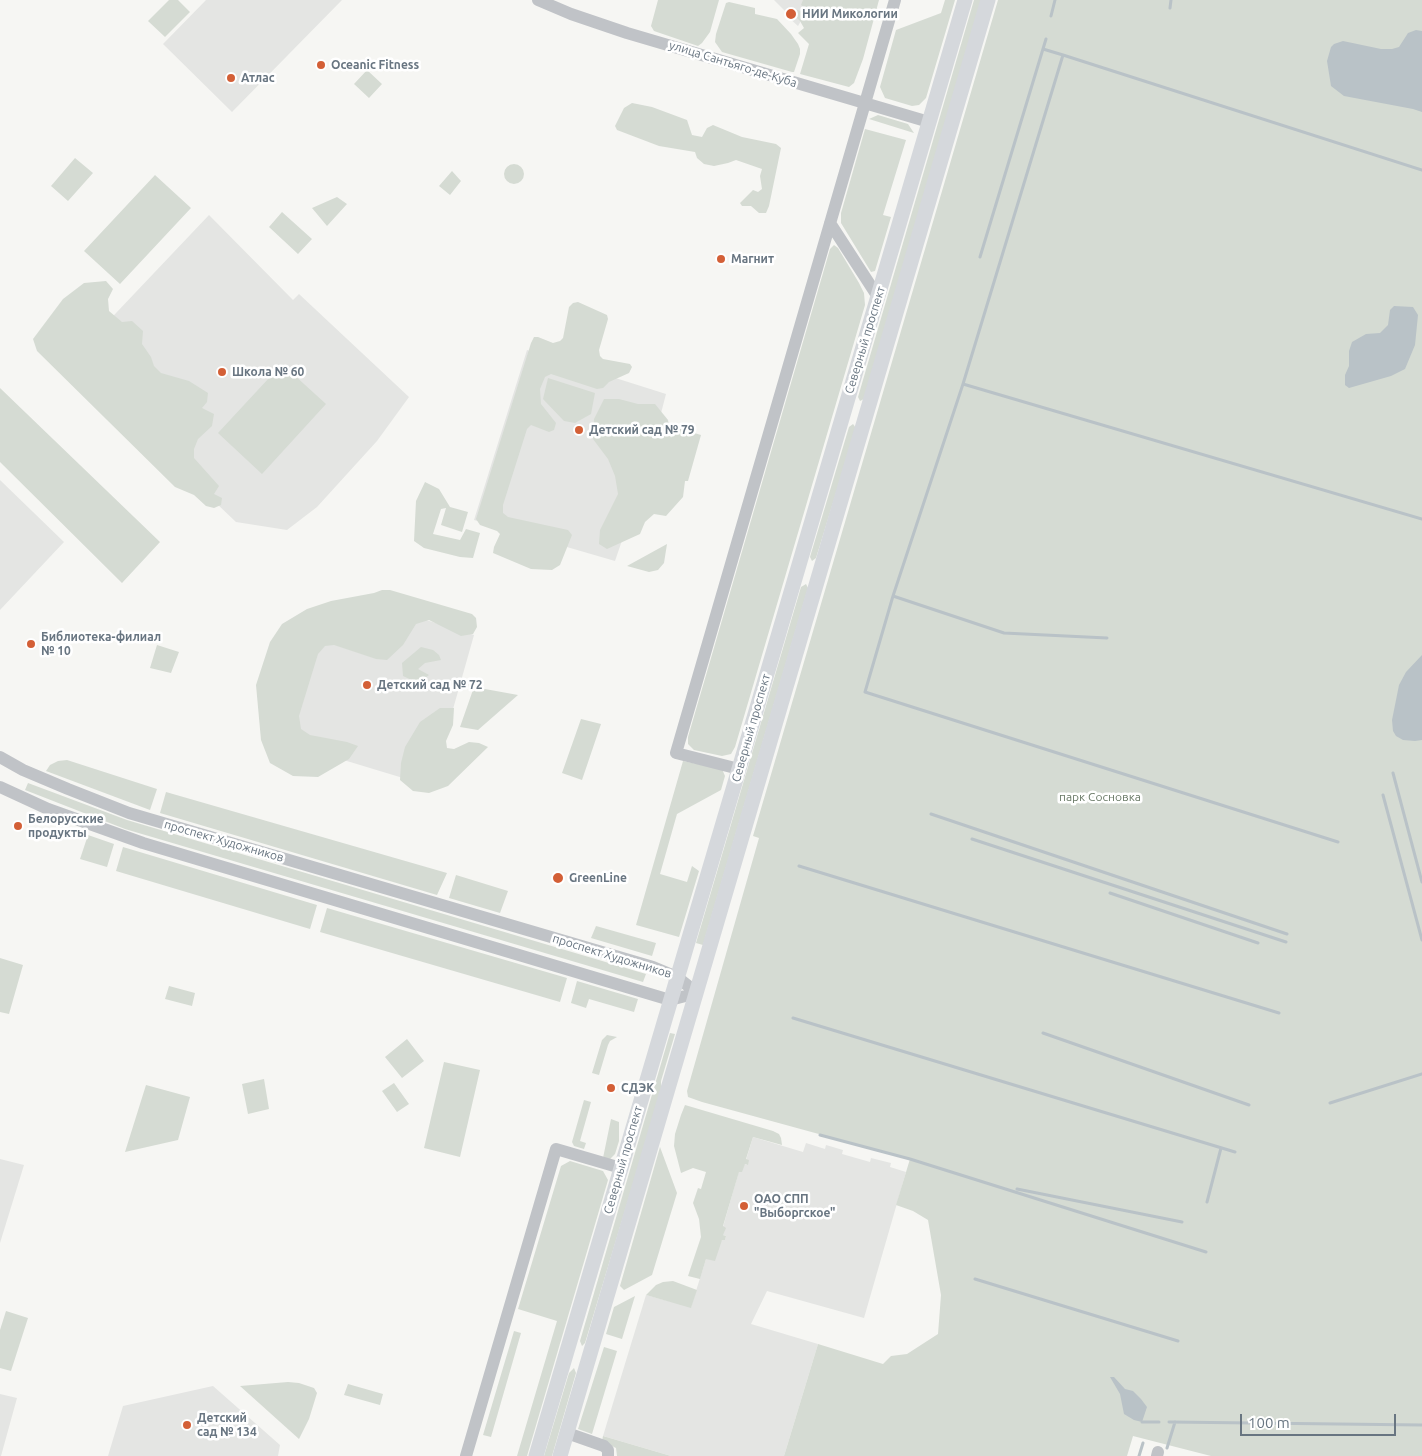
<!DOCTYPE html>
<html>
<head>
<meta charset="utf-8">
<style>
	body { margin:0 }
	#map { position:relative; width:1422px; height:1456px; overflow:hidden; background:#f6f6f3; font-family:Ubuntu,sans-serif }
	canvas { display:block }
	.scale { position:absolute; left:1240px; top:1414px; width:156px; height:22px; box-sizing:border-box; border:2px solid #687581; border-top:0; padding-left:6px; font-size:15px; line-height:18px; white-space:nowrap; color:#687581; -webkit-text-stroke:4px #fff; paint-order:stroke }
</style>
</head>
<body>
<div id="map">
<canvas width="1422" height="1456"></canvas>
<div class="scale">100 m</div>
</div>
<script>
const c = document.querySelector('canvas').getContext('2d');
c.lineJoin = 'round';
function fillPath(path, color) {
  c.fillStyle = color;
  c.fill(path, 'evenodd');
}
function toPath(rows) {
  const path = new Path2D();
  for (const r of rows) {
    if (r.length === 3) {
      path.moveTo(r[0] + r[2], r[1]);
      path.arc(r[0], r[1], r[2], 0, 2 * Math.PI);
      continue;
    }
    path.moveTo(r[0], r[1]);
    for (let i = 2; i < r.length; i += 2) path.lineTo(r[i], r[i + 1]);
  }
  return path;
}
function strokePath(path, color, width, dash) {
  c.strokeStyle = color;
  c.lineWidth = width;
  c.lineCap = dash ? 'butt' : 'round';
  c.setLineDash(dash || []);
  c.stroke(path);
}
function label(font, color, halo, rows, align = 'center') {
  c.font = font + ' Ubuntu,sans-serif';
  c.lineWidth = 5;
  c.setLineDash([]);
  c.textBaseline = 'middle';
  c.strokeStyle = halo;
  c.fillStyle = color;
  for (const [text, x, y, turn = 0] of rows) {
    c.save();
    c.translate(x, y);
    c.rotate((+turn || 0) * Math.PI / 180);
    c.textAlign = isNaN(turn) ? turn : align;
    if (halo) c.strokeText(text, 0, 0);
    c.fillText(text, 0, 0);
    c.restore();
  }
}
const built = toPath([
	[206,0,342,0,232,112,163,44],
	[774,0,813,0,798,26,788,17,789,15],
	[209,215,293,300,299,294,409,397,377,441,317,507,287,530,236,522,175,464,61,371],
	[527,350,666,394,647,467,615,561,474,520],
	[0,480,64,542,0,610],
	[372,603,474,635,442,748,403,778,261,735,292,624],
	[753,1137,803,1152,806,1143,825,1149,826,1145,843,1150,842,1154,870,1162,871,1158,891,1163,890,1167,906,1172,864,1318,767,1291,751,1324,818,1344,784,1456,671,1456,603,1436,646,1295,691,1307,706,1259,722,1240,725,1240,726,1236,723,1235,723,1227,739,1171,745,1164,747,1165,746,1160],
	[0,1159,24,1165,0,1243],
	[213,1386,280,1445,278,1456,108,1456,123,1406],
	[0,1394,17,1398,1,1456,0,1456]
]);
const green = toPath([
	[169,0,178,0,190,12,165,37,148,21],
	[658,0,719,0,710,32,702,43,698,46,654,31,651,26],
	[803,0,879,0,863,59,854,83,849,87,800,74,809,44,798,33,804,28,800,21,792,13,795,9,803,12,804,7,801,5],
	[945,0,955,0,926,98,919,105,912,106,885,98,880,87,896,30,941,13],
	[974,0,982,0,864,399,860,401,858,397],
	[998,0,1422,0,1422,1456,1211,1456,1133,1436,1127,1456,784,1456,818,1344,883,1364,891,1356,907,1354,938,1334,941,1295,928,1220,913,1211,896,1205,910,1159,702,1102,688,1097,687,1091,759,838,753,836],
	[729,2,755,8,755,14,777,19,791,34,798,44,800,49,800,54,794,72,792,72,722,52,715,42,716,34,726,3],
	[367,70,382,84,369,98,354,84],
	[632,103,652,107,687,120,692,135,702,137,707,128,713,125,742,137,776,144,781,148,769,206,766,213,759,213,751,206,742,206,740,203,753,190,758,192,762,189,760,176,762,169,736,160,728,163,714,166,704,164,697,158,695,152,659,146,617,130,615,126,624,108],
	[878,115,908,124,914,133,869,119],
	[865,129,906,140,883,215,891,217,875,271,871,272,841,223,841,213],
	[75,158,93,173,68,201,51,186],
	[514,174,10],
	[452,171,461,181,450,195,439,186],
	[155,175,191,208,120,284,84,251],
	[337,197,347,204,327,226,312,208],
	[282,212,312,239,298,254,269,227],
	[834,245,838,248,859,283,864,293,865,305,735,747,731,754,722,756,694,750,688,744,688,737,830,249],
	[106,281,113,289,108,299,109,311,122,322,132,321,143,331,142,344,151,357,154,366,161,373,189,381,208,393,207,402,202,408,214,414,212,426,198,439,194,449,194,458,219,486,214,494,222,498,221,505,214,508,206,506,194,495,175,487,37,351,33,339,63,299,84,283],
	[578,302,607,315,608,319,599,350,600,356,603,359,630,364,632,367,629,373,609,382,603,388,597,389,551,374,545,377,540,389,541,404,556,423,554,430,549,432,531,425,527,429,503,505,503,513,508,517,568,530,572,535,560,565,552,570,531,569,493,553,494,547,500,534,497,531,480,525,476,519,531,343,534,337,538,337,553,343,560,341,563,338,569,307,573,303],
	[282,364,326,404,262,474,218,433],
	[548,378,595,393,591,414,575,423,564,421,543,399],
	[0,388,160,542,122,583,0,462],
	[604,399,619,399,638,404,655,404,668,420,671,438,674,427,701,435,688,481,685,481,683,497,666,516,654,514,645,522,640,534,607,549,599,544,600,530,618,494,615,476,608,459,593,439,594,419],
	[853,424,856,428,816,558,812,561,810,557,849,427],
	[425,482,439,489,450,507,468,512,462,532,441,525,446,508,441,509,433,534,460,540,466,529,480,533,473,558,460,557,424,548,414,541,416,501],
	[667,544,664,563,658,570,649,572,627,566],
	[806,584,808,588,703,945,696,943,801,587],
	[382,590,390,590,472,614,476,618,477,627,473,634,461,636,429,620,416,624,403,645,387,660,376,659,334,645,325,646,318,654,299,716,301,729,310,735,347,742,358,746,349,759,318,777,293,776,270,763,261,740,256,685,270,642,282,624,307,609,331,601,374,593],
	[157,645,179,652,171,673,150,668],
	[421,647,433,650,439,655,441,660,425,663,418,669,429,675,418,683,403,676,402,663],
	[474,687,518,695,478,730,460,727],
	[440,708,454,708,453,725,446,741,447,748,454,749,469,742,479,743,488,747,448,786,429,793,413,791,400,780,401,763,405,747,420,722],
	[581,719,601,724,582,780,562,773],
	[67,760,157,789,150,810,46,771,50,765,58,761],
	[683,761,722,769,725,776,721,790,677,814,660,874,687,882,692,866,699,871,679,937,636,925],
	[28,783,127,820,646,974,643,982,125,829,25,790],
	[166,792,447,873,437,895,160,813],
	[88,835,114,844,107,867,80,859],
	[123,847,317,905,310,929,116,871],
	[456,875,508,891,500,913,449,898],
	[327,908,567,978,560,1002,320,932],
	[596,926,656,943,652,956,591,938],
	[0,958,23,965,9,1014,0,1012],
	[577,981,638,999,634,1012,589,999,586,1008,571,1003],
	[169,986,195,993,192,1006,165,999],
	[670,1033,675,1034,661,1081,661,1091,585,1343,582,1346,580,1341],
	[607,1035,617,1037,610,1041,608,1045,599,1075,592,1073,602,1040],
	[407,1039,424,1061,402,1078,385,1057],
	[444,1062,480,1070,460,1157,424,1148],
	[264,1079,269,1109,248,1114,242,1084],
	[394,1083,409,1104,397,1112,382,1091],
	[146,1085,190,1097,178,1140,125,1152],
	[584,1100,591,1102,580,1141,586,1143,584,1149,574,1146,572,1142],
	[685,1105,773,1131,779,1134,781,1138,782,1145,753,1137,746,1159,749,1160,748,1165,745,1164,742,1172,739,1172,723,1226,726,1228,723,1235,726,1236,725,1240,722,1240,715,1261,706,1259,700,1279,688,1276,701,1237,699,1219,693,1203,698,1188,701,1189,706,1172,693,1168,681,1173,674,1146,675,1134,681,1115],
	[611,1119,619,1122,619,1141,615,1154,610,1159,603,1158],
	[660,1147,677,1193,652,1275,624,1290,620,1286],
	[570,1161,603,1171,608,1180,527,1456,517,1456,557,1321,518,1309,561,1166],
	[673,1281,697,1290,691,1308,646,1295,656,1285,663,1282],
	[635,1296,622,1339,606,1334,614,1307],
	[6,1311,28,1318,11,1371,0,1368,0,1330],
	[514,1331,521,1333,491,1437,483,1435],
	[604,1347,617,1351,592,1434,578,1429],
	[574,1368,576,1373,552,1456,544,1456,569,1373],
	[288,1382,299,1383,314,1388,317,1393,309,1419,299,1439,240,1386],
	[348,1384,383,1394,380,1405,344,1395],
	[603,1436,671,1456,617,1456,616,1448,602,1441]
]);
const water = toPath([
	[1416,30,1422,31,1422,112,1413,109,1344,96,1331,86,1327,61,1331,47,1334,44,1343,41,1381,49,1392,49,1399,47,1408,33],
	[1394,306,1413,307,1418,315,1415,345,1405,369,1391,376,1349,388,1345,385,1345,375,1349,366,1349,351,1352,342,1366,334,1380,333,1388,325,1390,310],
	[1422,655,1422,740,1415,741,1403,740,1396,736,1393,731,1392,720,1399,685,1406,672],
	[1110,1377,1114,1377,1125,1389,1133,1391,1141,1399,1147,1407,1142,1422,1134,1420,1124,1414,1120,1394]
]);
const stream = toPath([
	[1170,8,1171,0],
	[1051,16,1055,0],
	[1043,49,1063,55,963,384,893,596,865,692,1338,842],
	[1063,55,1422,170],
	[980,257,1046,39],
	[963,384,1422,519],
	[893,596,1004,633,1107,638],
	[1393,773,1422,882],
	[1383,795,1422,940],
	[931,814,1287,934],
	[972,839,1286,942],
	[799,866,1279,1013],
	[1110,893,1258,943],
	[793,1018,1235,1152],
	[1043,1033,1249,1105],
	[1330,1103,1422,1074],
	[820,1135,910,1159,1206,1252],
	[1017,1189,1182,1222],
	[1207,1202,1221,1148],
	[975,1279,1178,1341],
	[1142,1422,1159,1422],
	[1169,1422,1422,1425],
	[1167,1448,1175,1422],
	[1139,1456,1143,1443]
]);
const minor = toPath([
	[538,0,571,14,627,33,929,122],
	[830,223,878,297],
	[0,757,23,770,68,789,129,813,653,967,677,977,697,993],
	[739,769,676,753,895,0],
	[0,787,48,809,143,843,670,1000,697,993],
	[567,1433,604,1446,608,1450,608,1456],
	[466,1456,556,1149,621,1168],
	[1157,1456,1158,1452]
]);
const major = toPath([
	[536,1456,739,769,965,0],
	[560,1456,988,0]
]);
const markers = [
	[791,14,6,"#d35f36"],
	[321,65,5,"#d35f36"],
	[231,78,5,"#d35f36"],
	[721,259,5,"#d35f36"],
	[222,372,5,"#d35f36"],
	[579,430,5,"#d35f36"],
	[31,644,5,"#d35f36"],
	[367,685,5,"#d35f36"],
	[18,826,5,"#d35f36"],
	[558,878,6,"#d35f36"],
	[611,1088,5,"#d35f36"],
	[744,1206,5,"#d35f36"],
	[187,1425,5,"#d35f36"]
];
const poiNames = [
	["НИИ Микологии",802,14],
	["Oceanic Fitness",331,65],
	["Атлас",241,78],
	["Магнит",731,259],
	["Школа № 60",232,372],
	["Детский сад № 79",589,430],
	["Библиотека-филиал",41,637],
	["№ 10",41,651],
	["Детский сад № 72",377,685],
	["Белорусские",28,819],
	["продукты",28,833],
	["GreenLine",569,878],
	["СДЭК",621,1088],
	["ОАО СПП",754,1199],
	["\"Выборгское\"",754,1213],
	["Детский",197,1418],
	["сад № 134",197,1432]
];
const streetNames = [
	["улица Сантьяго-де-Куба",733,64,17],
	["Северный проспект",865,340,-73],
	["Северный проспект",751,728,-74],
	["проспект Художников",224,841,16],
	["проспект Художников",612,956,17],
	["Северный проспект",623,1160,-74]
];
const parkNames = [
	["парк Сосновка",1100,797]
];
fillPath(built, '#e4e5e3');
fillPath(green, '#d5dbd3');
fillPath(water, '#b9c2c7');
strokePath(stream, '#b9c2c7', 3);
strokePath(minor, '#c0c3c7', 12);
strokePath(major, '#d5d8dc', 15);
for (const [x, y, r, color] of markers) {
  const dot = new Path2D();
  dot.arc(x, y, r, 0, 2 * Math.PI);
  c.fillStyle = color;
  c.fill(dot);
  strokePath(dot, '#fff', 2);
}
label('bold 12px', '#687581', '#fff', poiNames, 'left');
label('12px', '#687581', '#fff', streetNames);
label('12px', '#697966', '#fff', parkNames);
</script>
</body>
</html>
